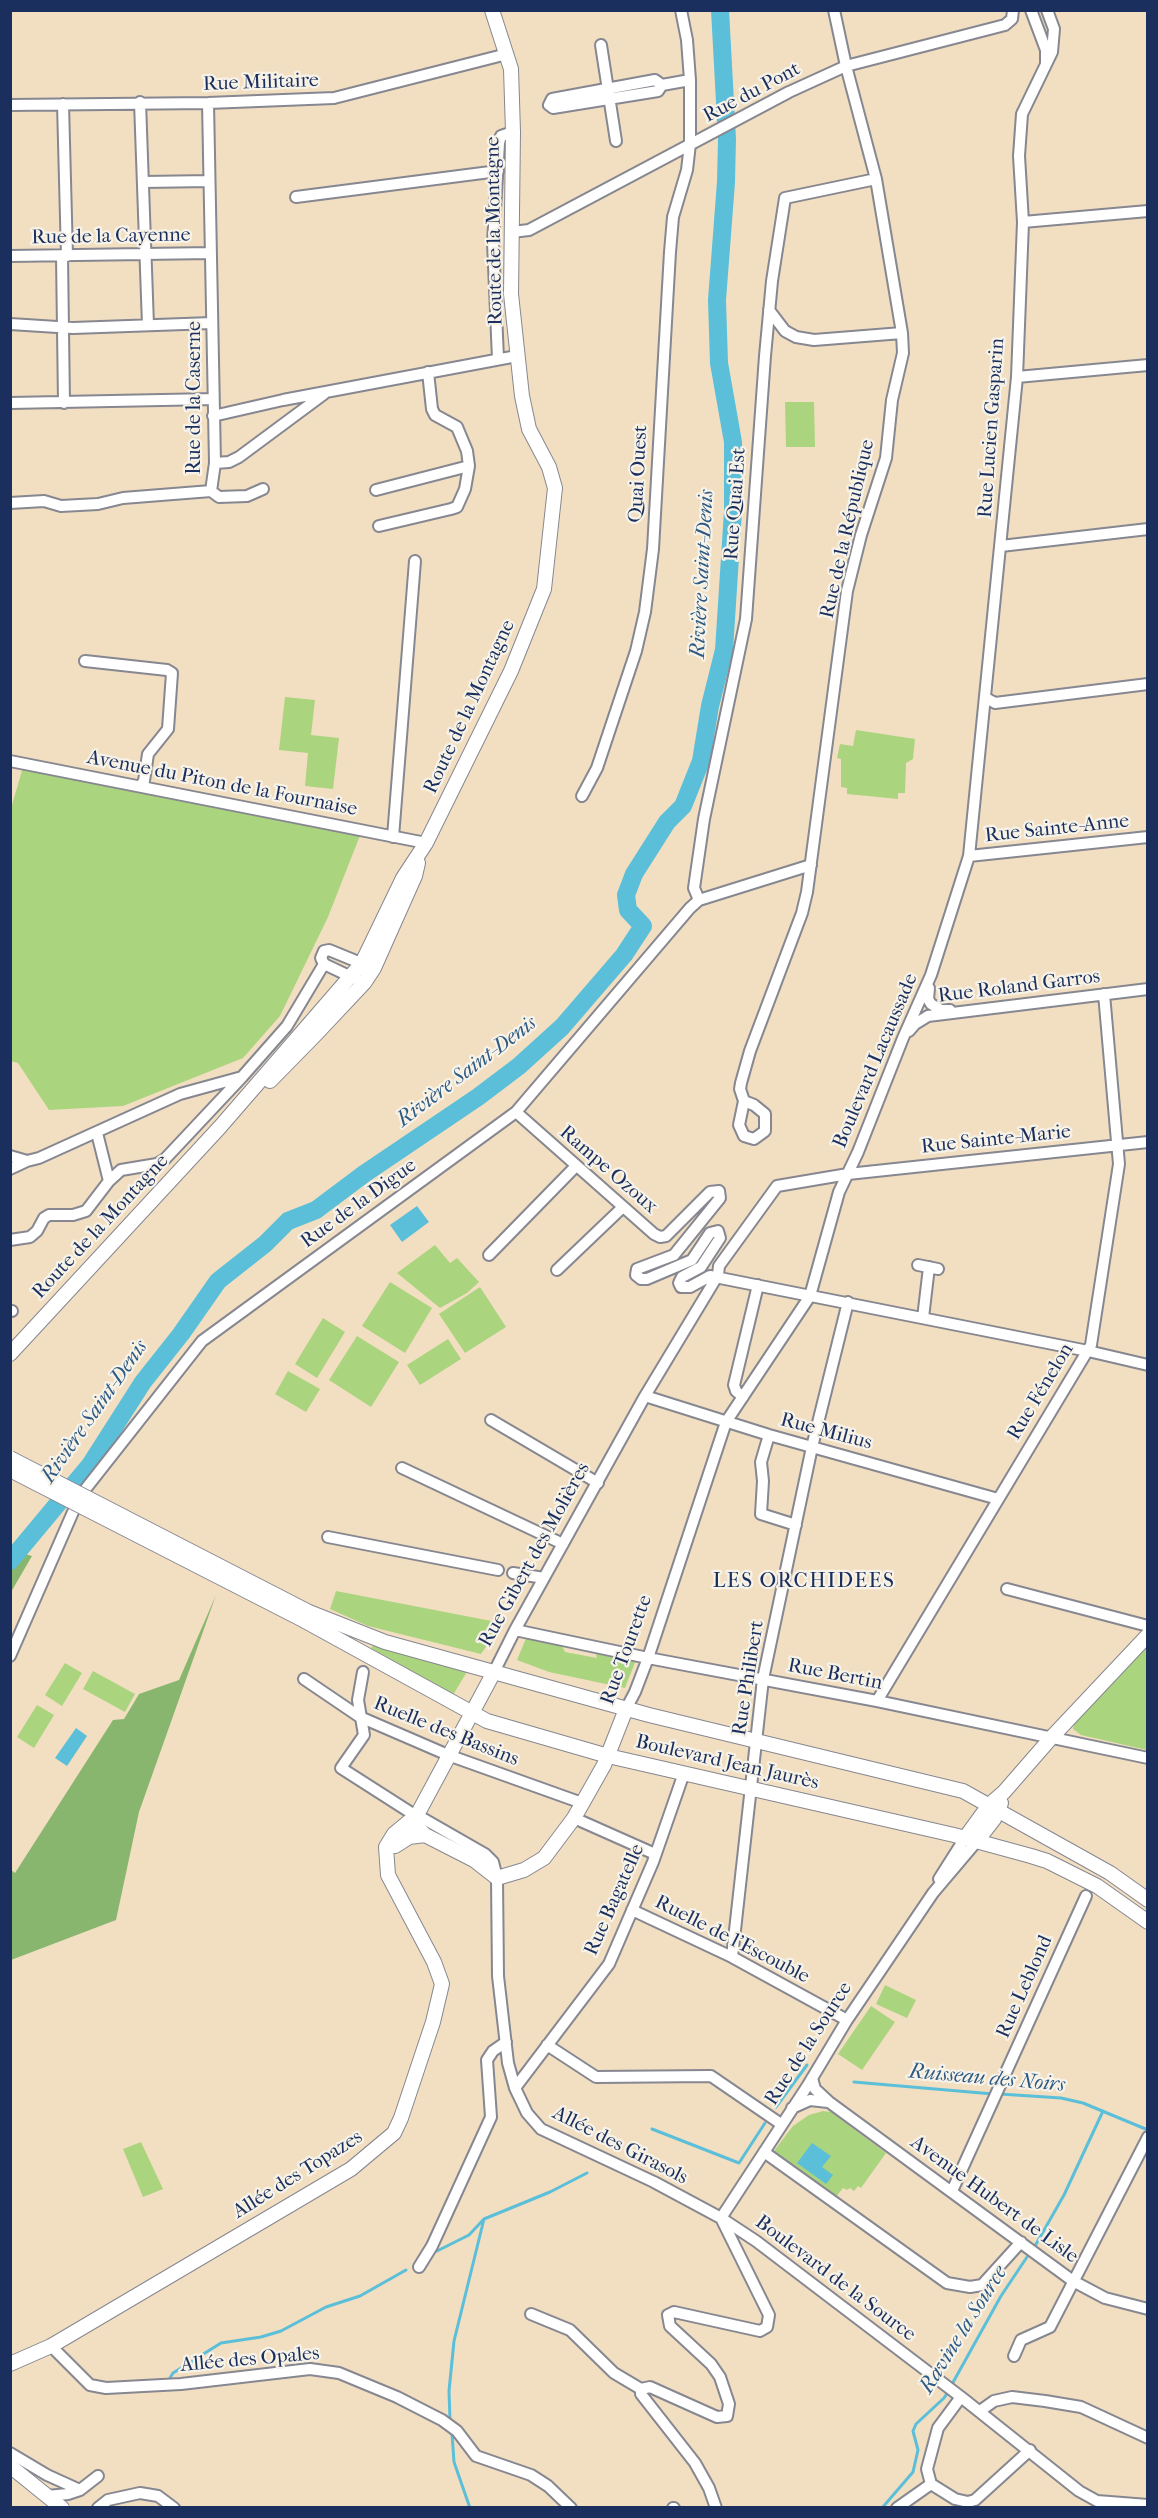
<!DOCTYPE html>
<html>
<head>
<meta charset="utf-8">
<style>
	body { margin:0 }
	#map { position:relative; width:1158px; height:2518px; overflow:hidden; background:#f2dfc2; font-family:"IM FELL French Canon",serif }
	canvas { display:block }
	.frame { position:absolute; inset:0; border:12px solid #1b2f5e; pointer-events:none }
</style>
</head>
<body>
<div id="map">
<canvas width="1158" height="2518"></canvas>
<div class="frame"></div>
</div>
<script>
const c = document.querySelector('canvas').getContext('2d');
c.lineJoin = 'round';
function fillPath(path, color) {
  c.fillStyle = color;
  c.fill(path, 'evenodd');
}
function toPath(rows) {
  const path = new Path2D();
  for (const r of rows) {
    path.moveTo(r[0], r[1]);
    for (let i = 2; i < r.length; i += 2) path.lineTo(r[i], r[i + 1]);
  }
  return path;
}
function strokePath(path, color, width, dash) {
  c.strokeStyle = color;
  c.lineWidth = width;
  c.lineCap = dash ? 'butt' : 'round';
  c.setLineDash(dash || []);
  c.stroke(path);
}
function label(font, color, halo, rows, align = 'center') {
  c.font = font + ' "IM FELL French Canon",serif';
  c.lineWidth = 4.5;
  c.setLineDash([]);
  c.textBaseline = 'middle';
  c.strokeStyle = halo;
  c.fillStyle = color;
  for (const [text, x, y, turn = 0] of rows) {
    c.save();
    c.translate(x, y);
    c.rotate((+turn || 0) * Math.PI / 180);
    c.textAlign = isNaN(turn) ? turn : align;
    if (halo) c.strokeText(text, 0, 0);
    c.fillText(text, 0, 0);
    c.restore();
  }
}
const green = toPath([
	[785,402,814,402,815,447,786,447],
	[285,697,315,700,311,735,339,738,333,789,305,786,308,753,279,750],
	[856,730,915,739,913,759,906,763,905,793,898,793,898,799,847,794,847,788,841,787,841,759,837,758,840,744,853,746],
	[23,767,361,833,328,917,280,1016,243,1058,123,1106,49,1110,18,1063,11,1061,10,812],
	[435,1245,450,1263,457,1258,479,1282,467,1293,440,1308,397,1273],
	[390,1282,432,1308,405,1353,362,1326],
	[480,1287,506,1327,465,1353,439,1314],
	[323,1318,345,1332,317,1378,295,1364],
	[357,1336,399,1362,371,1407,329,1380],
	[448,1339,461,1359,420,1385,407,1365],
	[288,1371,320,1389,306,1412,275,1394],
	[336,1591,502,1623,481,1654,368,1626,330,1609],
	[527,1636,561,1644,565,1652,597,1658,595,1650,636,1660,625,1688,549,1672,517,1660],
	[1147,1642,1147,1750,1081,1735,1073,1729,1075,1719],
	[374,1645,380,1648,468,1670,453,1695,371,1648],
	[65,1663,82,1673,62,1706,45,1695],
	[93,1671,135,1694,125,1712,83,1689],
	[37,1705,54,1715,34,1748,17,1737],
	[885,1985,916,2000,907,2018,876,2004],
	[871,2006,895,2022,862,2070,838,2054],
	[823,2111,831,2112,886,2153,861,2188,858,2186,854,2191,850,2188,847,2190,843,2188,836,2197,774,2151,793,2126,809,2115],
	[141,2142,163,2189,143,2197,123,2149]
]);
const forest = toPath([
	[11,1550,32,1556,11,1592,10,1550],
	[216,1595,139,1812,116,1920,11,1960,11,1870,15,1873,113,1720,124,1719,139,1694,179,1680]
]);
const water = toPath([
	[417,1206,429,1222,402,1242,390,1225],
	[76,1728,87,1736,67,1766,55,1758],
	[812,2143,831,2156,822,2167,833,2175,826,2184,797,2163]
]);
const stream = toPath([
	[854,2082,993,2094],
	[1000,2094,1061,2098,1083,2103,1148,2130],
	[776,2107,807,2065],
	[652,2129,739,2163,765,2123],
	[1035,2246,1064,2195,1103,2111],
	[437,2251,469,2235,484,2219,550,2192,587,2173],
	[167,2383,173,2373,221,2343,261,2337,281,2331,326,2307,360,2296,406,2270],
	[951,2386,1001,2296,1027,2257],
	[450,2420,449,2391,454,2341,484,2219],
	[452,2433,454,2462,470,2508],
	[882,2508,913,2472,918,2450,913,2431,916,2424,944,2398,948,2392]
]);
const river = toPath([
	[10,1561,90,1465,143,1382,181,1334,218,1281,265,1244,288,1221,316,1210,364,1174,478,1097,519,1066,562,1027,624,955,643,926,628,910,626,895,634,874,667,822,683,806,701,761,710,706,724,650,733,511,733,442,719,363,717,300,726,182,727,139,720,10]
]);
const minor = toPath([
	[1031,10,1046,50,1046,63],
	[601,45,616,141],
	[662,85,658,91,553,108,549,105,552,99,655,80,662,85,690,80],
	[140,102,148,325],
	[63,104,67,256],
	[10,105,208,103,334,98,507,54],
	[144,182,209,181],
	[296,197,498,171],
	[1023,222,1148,211],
	[512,232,529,230,789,92,846,66,1005,25,1012,19,1013,10],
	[10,256,211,253],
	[62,256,64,403],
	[769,310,785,331,796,337,814,340,902,333],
	[10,324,73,328,212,323],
	[498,359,493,242,499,143,501,136,513,132],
	[1017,377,1148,365],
	[10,403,213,399],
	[213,416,283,400,517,356],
	[215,463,229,462,239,457,324,394],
	[376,490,469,466],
	[211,491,219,497,247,496,263,489],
	[10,503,44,501,61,506,98,504,123,498,211,491,215,463,208,103],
	[379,526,451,509,457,507,465,489,469,466,467,451,457,427,435,415,432,409,428,372],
	[1001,546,1148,529],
	[85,661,167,670,172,673,168,729,148,754,144,781,140,786],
	[986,698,995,703,1148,684],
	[10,761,426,843],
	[582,796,597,768,636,651,645,612,653,549,670,252,673,217,687,170,690,144,690,80,687,40,681,10],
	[393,837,415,561],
	[969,856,1148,837],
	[699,900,694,888,704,819,746,619,765,356,772,281,785,198,876,179],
	[364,983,324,964,321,958,324,951,329,950,368,966],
	[929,988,928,999,931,1004,941,1010,950,1010],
	[909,1031,915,1024,928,1016,1148,989],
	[242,1077,287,1026,324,964],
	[744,1101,754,1105,765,1114,765,1131,754,1139,744,1136,739,1125,744,1101,740,1089,741,1083,750,1051,802,913,807,892,847,591,861,535,886,458,892,400,903,353,902,333,876,179,846,66,834,10],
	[516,1112,654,1234,660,1237,666,1236,710,1192,719,1191,720,1198,674,1255,637,1269,636,1275,641,1279,647,1279,692,1260,710,1233,718,1231,720,1238,701,1267,682,1277,679,1283,681,1287,690,1287,710,1276,1088,1351,1148,1365],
	[97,1133,109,1181],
	[10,1156,27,1161,39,1158,180,1094,242,1077,165,1159,157,1164,121,1170,109,1181,86,1211,73,1215,49,1215,44,1218,37,1231,30,1237,10,1240],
	[10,1169,27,1161],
	[489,1255,576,1166],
	[918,1265,938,1269],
	[557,1270,623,1207],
	[10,1311,12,1311],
	[923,1318,929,1267],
	[645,1396,769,1435,998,1499],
	[743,1397,736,1391,734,1385,758,1285],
	[491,1420,598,1483],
	[769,1435,761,1462,763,1481,761,1514,796,1525],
	[402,1468,563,1544],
	[328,1537,498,1570],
	[513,1573,544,1578],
	[1007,1589,1148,1626],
	[515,1630,648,1658,877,1701,1148,1758],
	[10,1656,80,1496,202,1341,516,1112,690,908,699,900,811,865],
	[363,1672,358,1700,364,1735,341,1768,416,1816],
	[494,1672,515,1630,645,1396,718,1275,719,1266,777,1186,848,1174,1148,1142],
	[304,1679,360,1717,448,1755,582,1803],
	[877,1701,1091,1345,1119,1164,1104,994],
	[626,1709,635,1692,648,1658,726,1422,810,1296,839,1192,858,1152,903,1038,931,975,969,856,1017,377,1023,222,1019,156,1022,114,1052,52,1054,29,1047,10],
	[417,1815,485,1854,493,1862,497,1878,498,1976,508,2063,515,2088,527,2113,541,2129,654,2182,721,2218,756,2241,961,2397,1079,2491,1097,2501,1148,2505],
	[574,1818,655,1854],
	[939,1879,965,1838],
	[632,1910,732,1957,847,2020],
	[732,1957,763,1679,812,1447,848,1302],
	[547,2045,596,2077,711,2076,781,2124],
	[812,2078,815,2089,829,2102,1073,2281,1105,2298,1148,2309],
	[515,2088,609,1964,653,1862,684,1773],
	[792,2108,810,2100,828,2102],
	[764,2152,947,2283,970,2287,982,2285,1021,2242],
	[952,2191,1086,1896],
	[721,2218,808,2085,847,2020,933,1893,977,1841],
	[419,2267,432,2246,491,2117,487,2060,493,2051,506,2042],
	[531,2314,570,2330,614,2373,641,2389],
	[51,2346,90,2385,106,2388,181,2384,310,2369,339,2373,397,2397,442,2420,457,2431,476,2456,531,2475,548,2486,571,2508],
	[1014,2356,1021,2340,1050,2327,1148,2137],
	[980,2411,994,2401,1012,2397,1045,2401,1081,2407,1148,2438],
	[10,2453,47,2475,80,2490],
	[931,2484,955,2499,968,2502,975,2500,1030,2450],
	[931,2484,927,2469,938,2428,961,2397],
	[47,2496,68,2494,80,2490,98,2476],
	[98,2508,108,2500,140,2493,158,2496,174,2508],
	[673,2508,674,2508],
	[716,2508,709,2488,695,2463,641,2394,641,2389,650,2387,717,2417,727,2416,729,2404,720,2377,711,2364,670,2326,668,2315,674,2312,760,2331,767,2327,769,2315,721,2218],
	[897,2508,931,2484]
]);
const major = toPath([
	[270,1081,317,1033,364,983,374,968,415,876,418,863],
	[10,1354,220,1127,362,963,403,878,426,843,511,671,544,589,555,488,549,467,529,429,522,396,511,294,513,132,511,69,492,10],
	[309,1612,385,1642,649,1715,963,1791,1110,1873,1148,1900],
	[305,1621,487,1721,608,1756,954,1835,1031,1856,1047,1861,1097,1886,1148,1922],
	[415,1817,417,1827,425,1835,474,1860,497,1878,524,1870,544,1858,574,1818,604,1765,626,1709],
	[965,1838,989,1805,1004,1792,1051,1738,1148,1635],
	[977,1841,994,1819,1001,1803],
	[386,1847,395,1846,409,1837,425,1835],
	[10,2364,51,2346,351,2169,394,2133,401,2118,433,2022,442,1984,434,1962,388,1875,386,1847,394,1834,417,1815,494,1672],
	[10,2466,62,2508]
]);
const majorBridge = toPath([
	[10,1458,309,1612],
	[10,1470,305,1621]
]);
const streetNames = [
	["Rue Militaire",261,83,-2],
	["Rue du Pont",752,93,-28],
	["Route de la Montagne",495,231,-91],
	["Rue de la Cayenne",111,237,-1],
	["Rue de la Caserne",195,398,-90],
	["Rue Lucien Gasparin",992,428,-86],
	["Quai Ouest",639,474,-87],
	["Rue Quai Est",736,504,-86],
	["Rue de la République",848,529,-77],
	["Route de la Montagne",470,707,-65],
	["Avenue du Piton de la Fournaise",222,784,11],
	["Rue Sainte-Anne",1057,829,-6],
	["Rue Roland Garros",1019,987,-7],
	["Boulevard Lacaussade",876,1061,-67],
	["Rue Sainte-Marie",996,1140,-6],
	["Rampe Ozoux",608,1170,41],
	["Rue de la Digue",359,1204,-36],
	["Route de la Montagne",101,1227,-47],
	["Rue Fénelon",1041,1392,-59],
	["Rue Milius",826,1432,15],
	["Rue Gibert des Molières",535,1555,-61],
	["Rue Tourette",627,1650,-70],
	["Rue Bertin",835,1675,11],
	["Rue Philibert",749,1678,-81],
	["Ruelle des Bassins",446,1732,22],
	["Boulevard Jean Jaurès",727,1763,13],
	["Rue Bagatelle",615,1900,-66],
	["Ruelle de l'Escouble",732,1940,27],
	["Rue Leblond",1025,1987,-66],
	["Rue de la Source",809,2044,-57],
	["Allée des Girasols",620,2146,27],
	["Allée des Topazes",298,2175,-32],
	["Avenue Hubert de Lisle",994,2200,36],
	["Boulevard de la Source",835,2279,37],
	["Allée des Opales",250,2360,-5]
];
const waterNames = [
	["Rivière Saint-Denis",703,574,-87],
	["Rivière Saint-Denis",467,1072,-37],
	["Rivière Saint-Denis",95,1412,-55],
	["Ruisseau des Noirs",987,2079,5],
	["Ravine la Source",964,2330,-58]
];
const neighbourhoodNames = [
	["LES ORCHIDEES",804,1582]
];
fillPath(green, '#abd47f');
fillPath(forest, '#88b66e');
fillPath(water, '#5bbfd9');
strokePath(stream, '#5bbfd9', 3);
strokePath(river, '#5bbfd9', 18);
strokePath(minor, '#868790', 14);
strokePath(major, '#868790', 16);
strokePath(minor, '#fff', 10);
strokePath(major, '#fff', 14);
strokePath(majorBridge, '#868790', 16, []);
strokePath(majorBridge, '#fff', 14);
label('20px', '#1b2f5e', '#f7f3e8', streetNames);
label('italic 21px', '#2e5a83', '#f7f3e8', waterNames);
c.letterSpacing = '1.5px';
label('21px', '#1b2f5e', '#f7f3e8', neighbourhoodNames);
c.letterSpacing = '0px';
</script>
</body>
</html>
